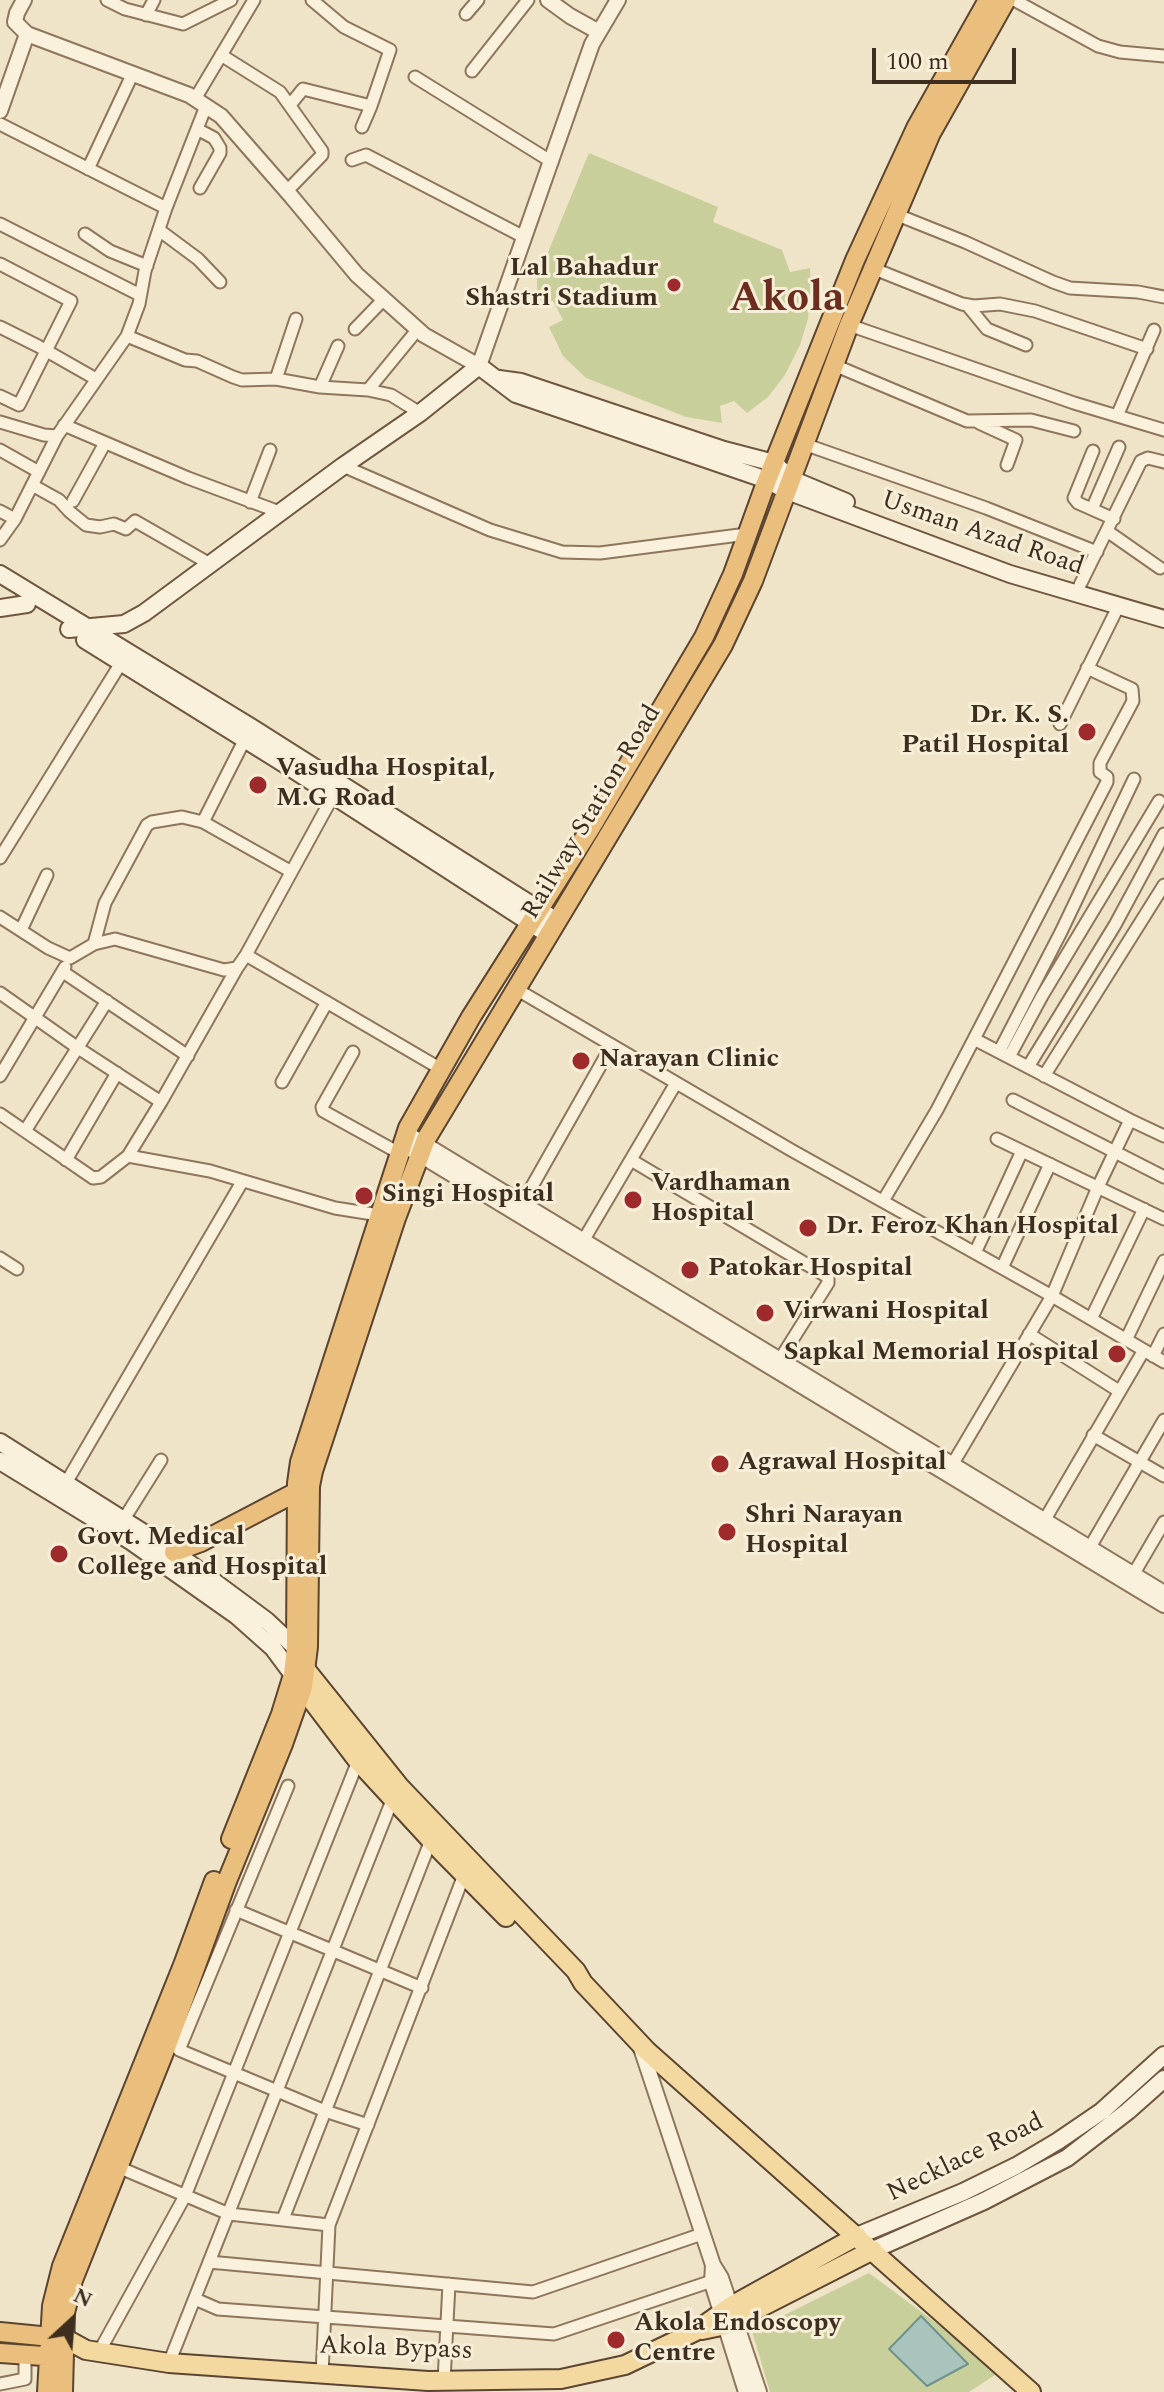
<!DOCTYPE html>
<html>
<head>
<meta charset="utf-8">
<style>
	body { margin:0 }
	#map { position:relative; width:1164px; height:2392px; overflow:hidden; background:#f0e4c8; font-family:Spectral,serif }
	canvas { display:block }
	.north { position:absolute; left:32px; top:2280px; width:80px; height:80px; -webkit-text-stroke:6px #f7eed8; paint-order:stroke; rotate:26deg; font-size:22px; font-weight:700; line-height:32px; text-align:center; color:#3d2e20 }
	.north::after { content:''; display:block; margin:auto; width:28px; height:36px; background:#3d2e20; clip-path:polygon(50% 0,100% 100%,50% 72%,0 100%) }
	.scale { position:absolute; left:872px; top:48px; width:144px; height:36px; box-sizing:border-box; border:4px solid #3d2e20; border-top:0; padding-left:10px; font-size:24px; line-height:28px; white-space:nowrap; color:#3d2e20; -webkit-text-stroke:6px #f7eed8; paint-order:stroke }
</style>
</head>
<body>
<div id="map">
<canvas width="1164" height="2392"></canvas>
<div class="north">N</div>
<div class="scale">100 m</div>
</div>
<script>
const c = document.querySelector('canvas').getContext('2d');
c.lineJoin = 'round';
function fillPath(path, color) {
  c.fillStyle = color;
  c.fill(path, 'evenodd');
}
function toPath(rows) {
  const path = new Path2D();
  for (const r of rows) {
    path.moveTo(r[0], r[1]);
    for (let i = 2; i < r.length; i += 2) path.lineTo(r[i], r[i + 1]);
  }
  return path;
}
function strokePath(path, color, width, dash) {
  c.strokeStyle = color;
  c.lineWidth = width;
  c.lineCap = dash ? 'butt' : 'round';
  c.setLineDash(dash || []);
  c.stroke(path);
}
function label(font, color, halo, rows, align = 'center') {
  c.font = font + ' Spectral,serif';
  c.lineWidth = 6;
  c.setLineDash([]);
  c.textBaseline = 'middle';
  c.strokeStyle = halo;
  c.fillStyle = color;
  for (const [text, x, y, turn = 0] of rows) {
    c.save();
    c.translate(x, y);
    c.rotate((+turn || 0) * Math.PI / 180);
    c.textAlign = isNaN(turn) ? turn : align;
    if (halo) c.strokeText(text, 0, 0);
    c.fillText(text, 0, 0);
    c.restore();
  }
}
const green = toPath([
	[589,153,718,207,713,222,782,250,790,272,810,268,811,290,808,319,800,345,785,375,768,397,747,413,734,401,720,406,722,423,686,417,586,378,563,356,549,327,563,320,553,301,537,300,537,279],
	[869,2273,1001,2371,969,2392,770,2392,752,2331]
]);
const water = toPath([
	[921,2316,968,2364,927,2386,889,2349,921,2316]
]);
const minor = toPath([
	[107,0,125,9,183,24,231,0],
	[312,0,344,27,390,50,371,106,362,127],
	[1014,0,1098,46,1120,52,1164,56],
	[466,14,478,0],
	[146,15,154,0],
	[221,55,280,92,322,151,322,155,287,191],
	[472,71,528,0],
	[415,77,552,162],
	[195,99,254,0],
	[290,105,303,89,371,106],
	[0,124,166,208,145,271,139,304,127,336,57,436,15,519,0,540],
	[197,129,214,138,220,148,220,153,200,188],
	[352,160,366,155,524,237],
	[88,169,133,73],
	[166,208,206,106],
	[895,214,965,242,1053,282,1070,288,1138,292,1164,297],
	[0,224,140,295],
	[159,230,198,259,220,282],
	[85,234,110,251,147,266],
	[0,264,71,301,19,405,0,396],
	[872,268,962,304,974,306,1000,304,1035,311,1147,349],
	[968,306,987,329,1026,345],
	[849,325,1074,403,1164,430],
	[0,327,38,346,96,379],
	[355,329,384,299],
	[127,336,185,360,197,361,233,377,242,380,276,379,320,387,368,390,391,395,420,413],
	[834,365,967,421,1031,420,1074,431],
	[276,379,296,319],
	[320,387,338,346],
	[368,390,418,329],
	[1117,416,1154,330],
	[0,422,44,435,57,436],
	[979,423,1016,440,1007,465],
	[64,425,188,478,282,513],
	[804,444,986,508,1097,552],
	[0,450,39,472],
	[1093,451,1074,498,1078,503,1114,519],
	[343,466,490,530,562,552,600,553,747,534],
	[32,485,59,500,70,512,86,525,100,527,114,524,126,529,135,521,210,564],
	[73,501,105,443],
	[250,502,270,450],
	[1092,509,1119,447],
	[0,511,15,519],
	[1107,531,1160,568],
	[1080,585,1141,461,1148,458,1164,462],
	[1060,724,1119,605],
	[203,822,247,735],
	[0,858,121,663],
	[0,917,48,948,70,958,94,944,115,939,224,970,237,968,246,955,333,796],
	[21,930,47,875],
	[94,944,105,903,147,825,152,822,182,817,203,822,290,871],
	[246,955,441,1069],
	[63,972,188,1056],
	[516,989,791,1150,1052,1296,1164,1362],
	[0,993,78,1048,161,1102],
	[974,1039,1107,782,1107,777,1100,772,1100,763,1133,701,1132,689,1087,668],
	[353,1052,322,1107,323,1111,399,1153],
	[999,1052,1061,932,1134,779],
	[1009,1057,1042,996,1159,801],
	[1028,1067,1115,925,1164,834],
	[0,1076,65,967],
	[1044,1076,1164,885],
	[282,1082,327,1002],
	[1013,1100,1164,1177],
	[0,1114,93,1178,101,1177,128,1156,161,1102,237,968],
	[25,1131,107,1001],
	[997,1139,1164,1219],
	[128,1156,210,1171,335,1208,379,1215],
	[66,1160,117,1073],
	[631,1160,828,1277,828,1283,779,1361],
	[883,1201,937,1110,974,1039,1130,1120],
	[522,1204,612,1045],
	[583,1241,676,1083],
	[975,1253,1022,1151],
	[0,1258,17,1269],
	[1002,1268,1050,1164],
	[1091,1319,1144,1209],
	[1029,1334,1119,1391],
	[1126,1340,1164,1261],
	[1153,1356,1164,1334],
	[1093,1435,1164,1476],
	[952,1465,1052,1296,1098,1187,1130,1120,1164,1136],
	[66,1483,242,1182],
	[124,1519,161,1460],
	[1044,1521,1144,1350],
	[1086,1554,1164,1420],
	[1133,1575,1164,1522],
	[288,1786,179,2050,325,2111,368,2125],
	[236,1910,422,1988],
	[118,2167,229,2214,329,2225],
	[283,2219,431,1840],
	[209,2262,533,2292,702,2234],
	[195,2299,218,2309,554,2334,718,2279],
	[99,2352,185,2196,358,1761],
	[169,2363,393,1798],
	[322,2374,329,2225,464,1875],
	[444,2381,449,2284],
	[0,2384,25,2379,25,2355]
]);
const tertiary = toPath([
	[24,0,17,13,15,22,27,34,189,95,221,116,291,196,357,275,424,335,479,366,592,44,618,0],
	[548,0,570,16,599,32],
	[0,111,27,34],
	[406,1133,1164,1593],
	[402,1144,1164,1605],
	[640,2045,713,2265,721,2278,759,2392],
	[713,2265,712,2283,746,2392]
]);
const secondary = toPath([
	[499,379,521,382,724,450,774,463,791,479,846,502],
	[0,574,251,727,549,916],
	[0,608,27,604],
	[69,629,124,624,144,613,343,466,420,413,479,366,516,394,767,480,787,491,1010,574,1164,619],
	[85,640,286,765,549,935],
	[0,1442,174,1552,267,1621,296,1648],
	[0,1461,132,1542,237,1616,273,1648,293,1675],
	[857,2236,963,2192,1016,2166,1058,2141,1102,2111,1164,2055],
	[873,2250,984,2201,1067,2158,1128,2111,1164,2079]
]);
const primary = toPath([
	[301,1660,306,1670,399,1786,576,1971,583,1983,647,2051,1031,2392],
	[295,1678,358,1761,441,1851,506,1917],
	[702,2330,726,2325,873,2250],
	[64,2338,86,2350,169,2363,428,2381,561,2379,625,2365,696,2331,731,2306,857,2236]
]);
const trunk = toPath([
	[174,1552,201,1542,304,1488],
	[231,1839,281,1714,293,1675,296,1648,297,1483,300,1462,408,1128,471,1017,590,829,704,637,733,574,767,480,855,260,916,128,988,0],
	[0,2332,61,2338],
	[0,2353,58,2357],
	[47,2392,52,2306,62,2266,183,1965,214,1881],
	[63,2392,65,2313,73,2280,167,2045,227,1881,283,1744,303,1687,308,1647,310,1486,313,1471,396,1218,426,1139,723,645,753,581,849,325,931,133,1006,0]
]);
const markers = [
	[674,285,8,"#9e2a2b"],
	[1087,732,10,"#9e2a2b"],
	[258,785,10,"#9e2a2b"],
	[581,1061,10,"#9e2a2b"],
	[364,1196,10,"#9e2a2b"],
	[633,1200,10,"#9e2a2b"],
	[808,1228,10,"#9e2a2b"],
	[690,1270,10,"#9e2a2b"],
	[765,1313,10,"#9e2a2b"],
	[1117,1354,10,"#9e2a2b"],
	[720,1464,10,"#9e2a2b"],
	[727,1532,10,"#9e2a2b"],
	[59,1554,10,"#9e2a2b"],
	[616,2340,10,"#9e2a2b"]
];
const poiNames = [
	["Lal Bahadur",658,270,"right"],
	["Shastri Stadium",658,300,"right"],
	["Dr. K. S.",1069,717,"right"],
	["Patil Hospital",1069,747,"right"],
	["Vasudha Hospital,",276,770],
	["M.G Road",276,800],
	["Narayan Clinic",599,1061],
	["Vardhaman",651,1185],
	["Hospital",651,1215],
	["Singi Hospital",382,1196],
	["Dr. Feroz Khan Hospital",826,1228],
	["Patokar Hospital",708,1270],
	["Virwani Hospital",783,1313],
	["Sapkal Memorial Hospital",1099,1354,"right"],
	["Agrawal Hospital",738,1464],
	["Shri Narayan",745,1517],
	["Hospital",745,1547],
	["Govt. Medical",77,1539],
	["College and Hospital",77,1569],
	["Akola Endoscopy",634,2325],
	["Centre",634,2355]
];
const streetNames = [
	["Usman Azad Road",982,535,19],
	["Railway Station Road",593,813,-59],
	["Necklace Road",966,2159,-26],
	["Akola Bypass",396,2350,2]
];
const townNames = [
	["Akola",787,302]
];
fillPath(green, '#c9cf9b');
fillPath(water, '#a9c4bc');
strokePath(water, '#6f938a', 2);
strokePath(minor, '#8d765c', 15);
strokePath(tertiary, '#8d765c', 18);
strokePath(secondary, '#6f573f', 20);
strokePath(primary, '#5b4430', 22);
strokePath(trunk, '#5b4430', 22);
strokePath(minor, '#faf1dc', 11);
strokePath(tertiary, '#faf1dc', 14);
strokePath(secondary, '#faf1dc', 16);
strokePath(primary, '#f3d9a0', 18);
strokePath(trunk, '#eabe7c', 18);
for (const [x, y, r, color] of markers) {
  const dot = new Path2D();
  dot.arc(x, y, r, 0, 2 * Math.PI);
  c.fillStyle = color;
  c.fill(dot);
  strokePath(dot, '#f7eed8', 3);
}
label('bold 26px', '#3d2e20', '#f7eed8', poiNames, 'left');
label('26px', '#3d2e20', '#f7eed8', streetNames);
label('bold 42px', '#6b2e1e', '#f7eed8', townNames);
</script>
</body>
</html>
